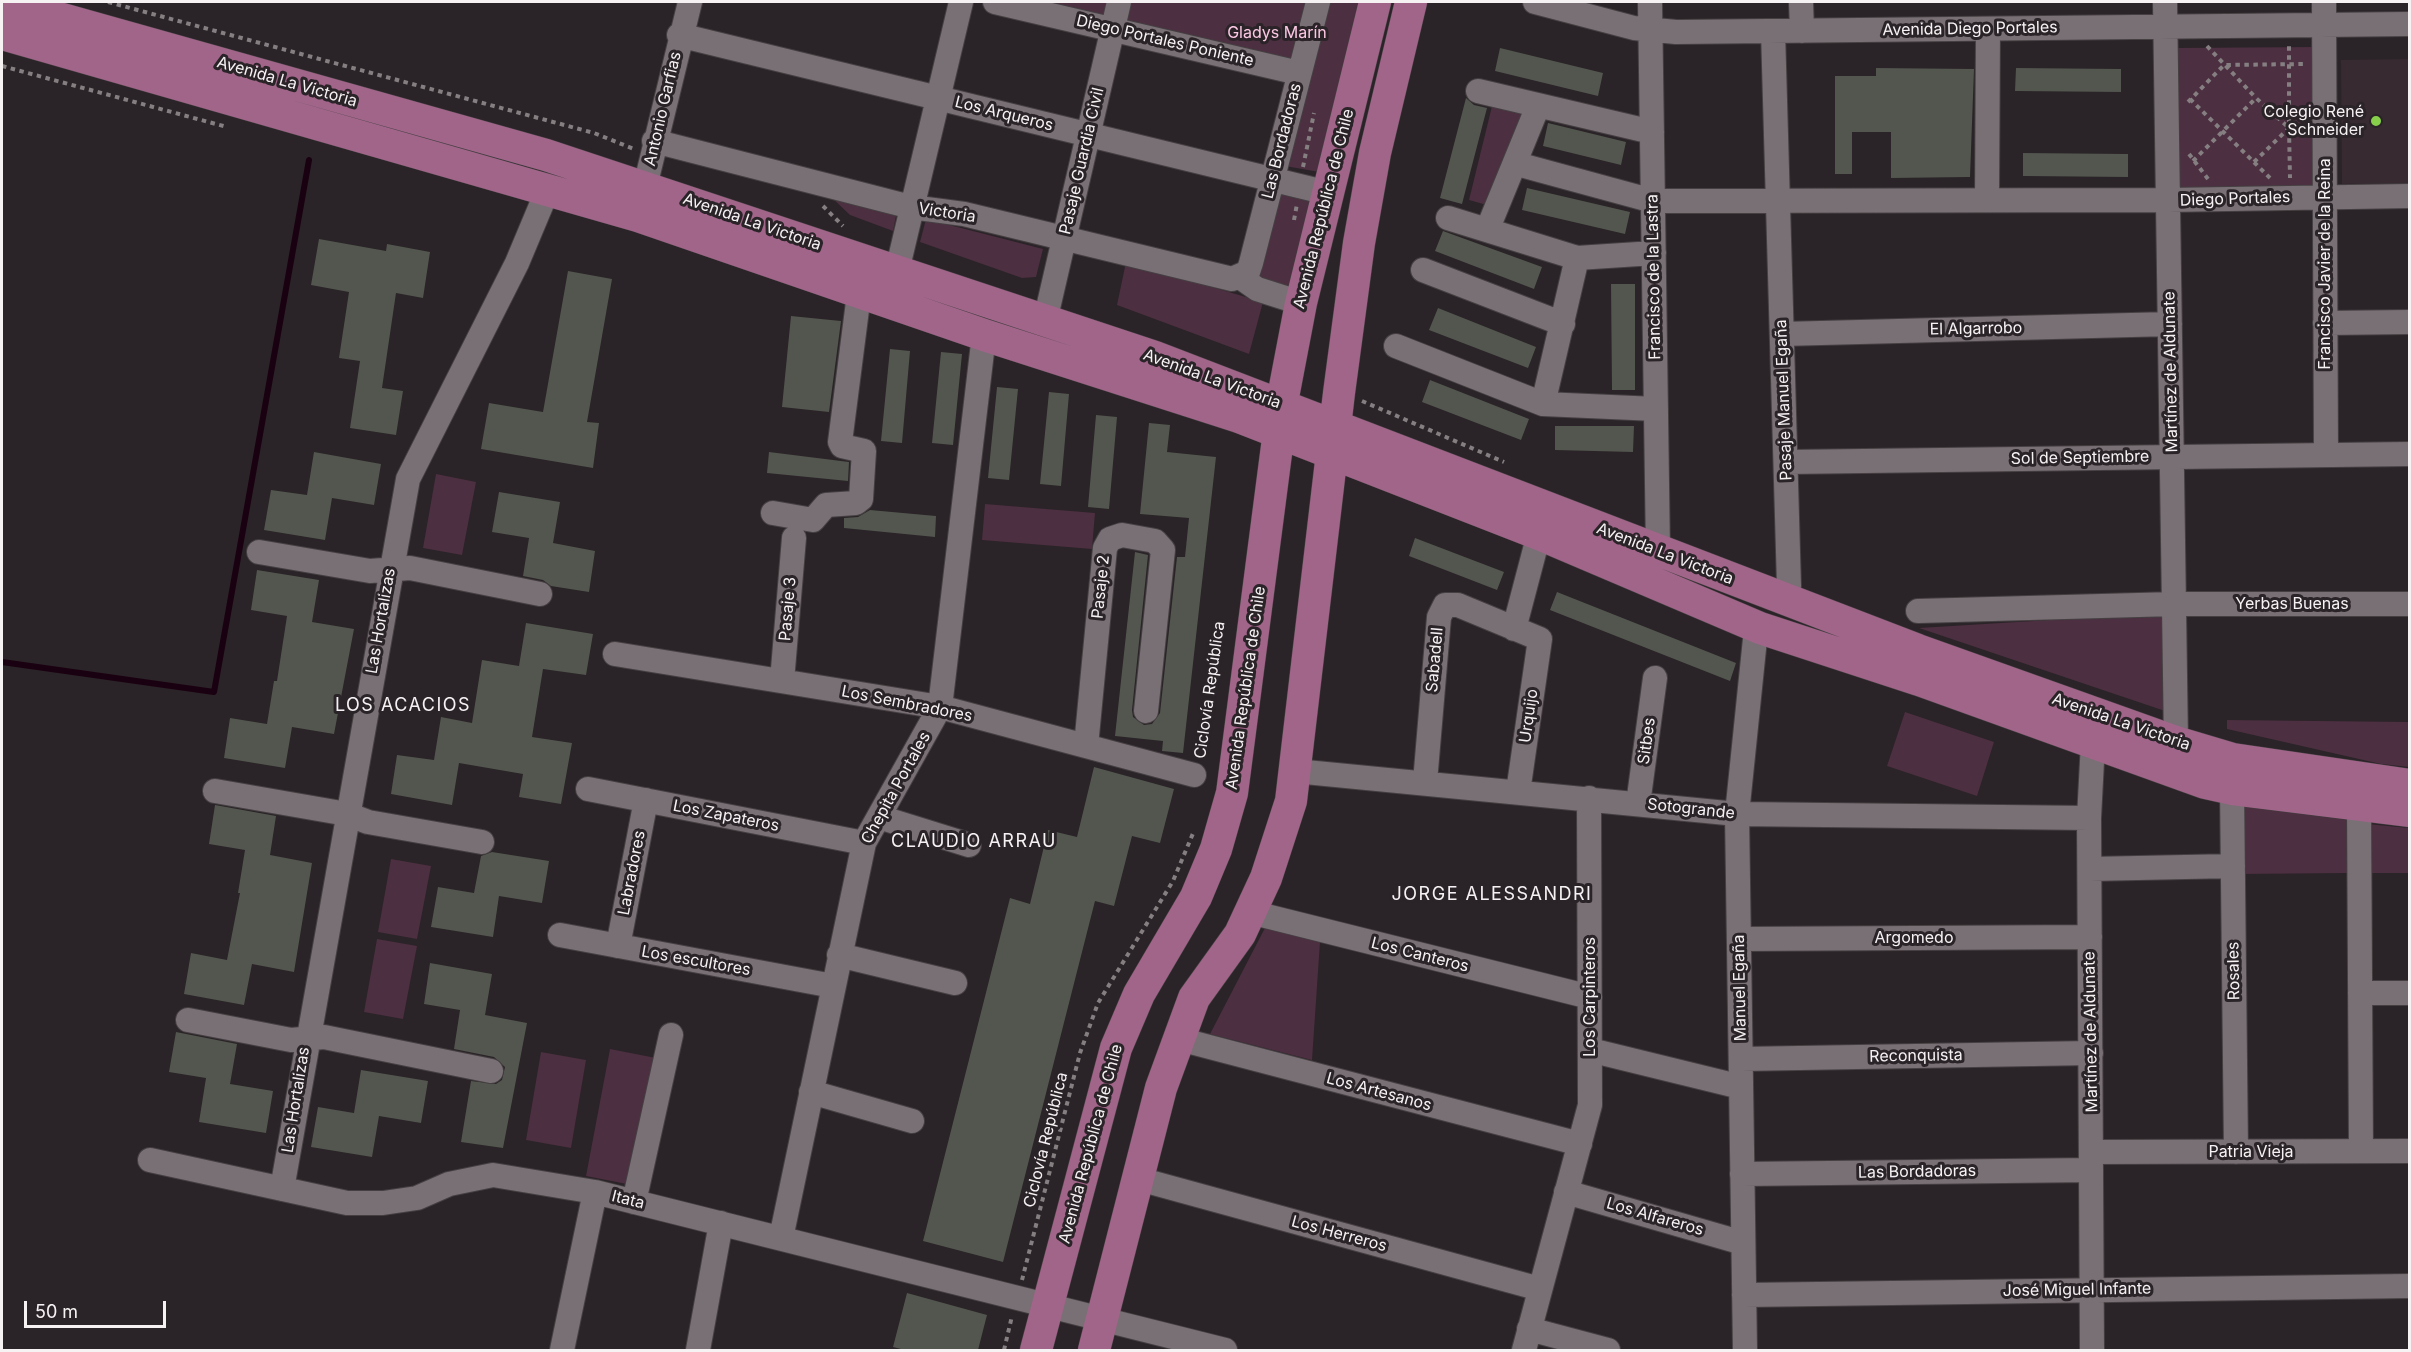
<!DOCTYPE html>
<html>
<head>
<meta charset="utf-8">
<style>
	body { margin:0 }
	#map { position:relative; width:2411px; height:1352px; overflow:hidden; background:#2a2327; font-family:Inter,sans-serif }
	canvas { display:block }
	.frame { position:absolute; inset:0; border:3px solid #f6f2f4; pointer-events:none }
	.scale { position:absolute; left:24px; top:1301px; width:142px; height:27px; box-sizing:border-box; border:3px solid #f6f2f4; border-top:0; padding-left:8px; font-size:18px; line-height:21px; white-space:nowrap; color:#f6f2f4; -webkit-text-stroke:4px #2a2327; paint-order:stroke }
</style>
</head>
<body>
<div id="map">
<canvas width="2411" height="1352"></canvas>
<div class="frame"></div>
<div class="scale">50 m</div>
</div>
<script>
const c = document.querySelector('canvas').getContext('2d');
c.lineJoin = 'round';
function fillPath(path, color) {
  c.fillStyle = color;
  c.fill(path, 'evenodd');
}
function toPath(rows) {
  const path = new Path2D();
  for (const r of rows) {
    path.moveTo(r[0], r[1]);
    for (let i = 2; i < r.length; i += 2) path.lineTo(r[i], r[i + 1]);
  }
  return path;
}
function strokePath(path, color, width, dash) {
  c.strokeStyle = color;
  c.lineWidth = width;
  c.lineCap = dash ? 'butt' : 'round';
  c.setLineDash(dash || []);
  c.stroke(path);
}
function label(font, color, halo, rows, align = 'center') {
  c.font = font + ' Inter,sans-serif';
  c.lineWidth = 6;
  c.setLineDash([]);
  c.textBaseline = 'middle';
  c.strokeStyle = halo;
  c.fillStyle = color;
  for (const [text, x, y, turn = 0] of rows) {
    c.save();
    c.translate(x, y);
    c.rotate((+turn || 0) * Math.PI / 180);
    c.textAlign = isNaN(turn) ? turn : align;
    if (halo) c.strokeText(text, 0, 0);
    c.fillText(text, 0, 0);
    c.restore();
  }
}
const built = toPath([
	[2409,59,2409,183,2342,184,2341,60]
]);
const green = toPath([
	[1004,2,1320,2,1300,71],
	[1327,2,1365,2,1325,173,1285,166],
	[2314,47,2315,188,2175,188,2174,48],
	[1494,98,1543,111,1501,209,1469,200],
	[1281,190,1316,201,1293,291,1259,280],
	[830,196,897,211,893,231,850,215],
	[926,219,1043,249,1036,277,1022,278,920,242],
	[1126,262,1263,302,1249,354,1117,305],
	[436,474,476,482,462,555,423,548],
	[985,504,1095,513,1092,549,982,540],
	[2165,613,2165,711,1919,628],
	[1905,712,1994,742,1977,796,1887,766],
	[2227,720,2409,722,2409,767,2381,764,2227,729],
	[2239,806,2349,820,2349,873,2240,874],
	[2367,824,2409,828,2409,873,2366,873],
	[391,859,431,866,417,939,378,932],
	[1266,926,1320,942,1312,1060,1210,1034],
	[377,939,417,946,403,1019,364,1012],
	[610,1049,656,1058,632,1185,586,1176],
	[541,1052,586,1060,571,1148,526,1140]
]);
const stream = toPath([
	[2,662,214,692,309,160]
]);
const building = toPath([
	[1500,48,1603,73,1598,96,1495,71],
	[1876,68,1974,69,1970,177,1891,178,1891,132,1852,132,1852,174,1835,174,1835,76,1876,76],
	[2016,68,2121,69,2121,92,2015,91],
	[1466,98,1474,105,1487,108,1462,204,1440,198],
	[1548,123,1626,142,1621,165,1543,146],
	[2023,153,2128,154,2128,177,2023,176],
	[1527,188,1630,212,1625,234,1522,210],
	[1443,231,1542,267,1534,289,1435,251],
	[319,239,386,251,387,244,430,252,423,298,396,293,382,388,403,391,396,435,350,428,360,361,339,358,349,292,311,285],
	[568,271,612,279,587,422,599,423,593,468,481,449,489,403,543,412],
	[1611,284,1635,284,1635,390,1612,390],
	[1438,308,1536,347,1528,368,1429,330],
	[791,316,841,321,829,412,782,407],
	[890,349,910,351,902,443,881,441],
	[941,352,962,354,953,445,932,443],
	[1430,380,1529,419,1521,440,1422,402],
	[997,387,1018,389,1009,480,988,478],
	[1049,392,1069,394,1061,486,1040,484],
	[1096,415,1117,417,1109,509,1088,507],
	[1149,423,1170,425,1167,452,1216,457,1183,753,1162,751,1163,741,1115,736,1135,552,1148,555,1132,710,1133,717,1144,725,1152,724,1160,713,1177,557,1185,557,1189,518,1140,514],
	[1555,426,1634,426,1633,452,1555,450],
	[314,452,381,464,374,505,332,498,325,540,264,530,271,490,307,495],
	[769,452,849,462,848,481,767,473],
	[499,492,560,502,553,543,595,551,589,592,551,586,543,580,523,576,529,538,492,532],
	[870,510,936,516,935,537,844,528,844,518,858,517],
	[1415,538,1504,572,1497,590,1409,556],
	[257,570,319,580,312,622,354,629,334,734,292,727,285,768,224,758,230,718,267,724,274,681,277,681,287,616,251,610],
	[1557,592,1736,663,1730,681,1550,610],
	[526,623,593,634,586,675,543,669,532,737,572,743,561,804,519,797,523,774,459,763,452,805,391,794,397,755,434,760,441,717,472,723,482,660,519,666],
	[1094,767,1174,789,1160,843,1132,836,1114,906,1095,901,1003,1262,923,1241,1010,898,1030,904,1048,830,1077,837],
	[215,805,276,816,270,855,312,863,294,972,252,964,244,1005,184,994,191,953,227,960,240,893,238,893,245,850,209,844],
	[492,852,549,861,542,903,499,896,493,937,431,927,438,887,474,893,481,856],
	[430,963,492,974,485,1015,527,1023,503,1148,461,1142,471,1081,496,1084,502,1080,505,1067,494,1057,454,1049,460,1010,424,1004],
	[176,1032,237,1044,230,1084,273,1091,266,1133,199,1122,206,1078,169,1072],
	[361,1070,428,1081,421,1123,379,1116,372,1157,311,1147,318,1107,354,1113],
	[907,1293,987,1315,978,1350,905,1350,893,1347]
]);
const path = toPath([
	[108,2,594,133,634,149],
	[2207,46,2256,98],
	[2,66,227,127],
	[2190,99,2270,178],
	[2188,102,2224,65,2306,64],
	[2189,154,2208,179],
	[2193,161,2256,98,2289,128,2290,178],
	[2254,162,2289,128,2289,44],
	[1303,167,1314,113],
	[823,206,843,226],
	[1294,220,1297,204],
	[1362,401,1504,462],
	[1022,1280,1080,1053,1098,1003,1173,881,1194,831],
	[1004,1350,1012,1316]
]);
const minor = toPath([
	[995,2,1299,73],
	[1535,2,1634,28,1676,32,2410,24],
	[1650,2,1658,552],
	[1801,2,1802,31],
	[2165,2,2176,742],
	[2324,2,2326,455],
	[1773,31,1789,586,1783,599],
	[679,35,1328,193],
	[1478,91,1652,132],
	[654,141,911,207,964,214,1232,279,1248,272,1251,263,1318,2],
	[1517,164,1653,201,2168,200,2410,196],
	[1987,200,1988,29],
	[641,203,690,2],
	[1448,218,1577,258],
	[1488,228,1538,106],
	[1423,270,1563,324],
	[897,271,961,2],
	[1240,277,1257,289,1301,303],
	[1045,321,1119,2],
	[2325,323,2410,322],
	[1782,334,2170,324],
	[1396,346,1543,404,1577,258,1654,253],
	[1543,404,1656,409],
	[1786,462,2410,454],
	[773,513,813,520,826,505,856,503,861,499,864,451,842,446,840,442,859,294],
	[259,552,370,571,410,568,540,594],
	[1918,611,2175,604,2410,604],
	[1514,629,1539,534],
	[615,654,940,707,1194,775],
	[782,681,794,538],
	[1086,746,1105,548,1110,539,1122,535,1155,541,1163,550,1146,711],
	[1295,771,1737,814,2089,818],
	[1425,782,1439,617,1445,605,1458,605,1540,639,1518,792],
	[588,789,864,843],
	[2232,789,2236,1152],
	[215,791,347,814,368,822,482,842],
	[1638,804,1655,678],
	[2359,805,2361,1151],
	[879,817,969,845],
	[2090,869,2233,866],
	[1250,912,1590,997],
	[560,935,833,986],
	[1739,939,2090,937],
	[618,946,646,800],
	[839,955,955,983],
	[2360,993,2410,993],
	[188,1020,291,1040,324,1037,491,1071],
	[1179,1039,1580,1144],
	[1590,1050,1741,1087],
	[1741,1059,2091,1053],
	[811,1092,912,1121],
	[2092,1152,2410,1151],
	[150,1160,347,1203,383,1203,417,1198,449,1184,493,1175,595,1192,1225,1350],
	[1742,1174,2091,1170],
	[1139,1179,1540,1289],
	[282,1189,408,479,517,263,548,189],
	[1566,1192,1743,1243],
	[634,1202,671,1035],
	[781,1238,864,843,940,707,984,335],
	[1744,1295,2410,1286],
	[1529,1329,1608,1350],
	[562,1350,595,1192],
	[698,1350,721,1223],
	[1524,1350,1590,1105,1589,798],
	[1745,1350,1737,814,1755,639,1760,628],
	[2092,1350,2089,818,2093,742,2099,727]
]);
const major = toPath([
	[2,2,546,155,1155,357,1918,650,2176,742,2233,759,2410,785],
	[2,34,638,216,984,335,1239,417,1539,534,1760,628,1919,680,2205,783,2232,789,2410,811],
	[1036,1350,1116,1048,1139,994,1196,897,1216,849,1232,793,1284,392,1301,303,1375,2],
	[1094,1350,1161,1088,1194,998,1240,934,1266,878,1291,801,1339,393,1359,243,1375,153,1411,2]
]);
const markers = [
	[2376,121,6,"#87cf4b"]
];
const streetNames = [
	["Avenida Diego Portales",1970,29,-1],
	["Diego Portales Poniente",1165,41,13],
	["Avenida La Victoria",287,82,16],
	["Antonio Garfias",663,109,-77],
	["Los Arqueros",1004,114,14],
	["Las Bordadoras",1282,141,-76],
	["Pasaje Guardia Civil",1082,161,-77],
	["Diego Portales",2235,199,-2],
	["Avenida República de Chile",1324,209,-76],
	["Victoria",947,213,9],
	["Avenida La Victoria",752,222,19],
	["Francisco Javier de la Reina",2325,264,-90],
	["Francisco de la Lastra",1654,277,-91],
	["El Algarrobo",1976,329,-1],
	["Martínez de Aldunate",2171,372,-91],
	["Avenida La Victoria",1212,379,20],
	["Pasaje Manuel Egaña",1784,400,-92],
	["Sol de Septiembre",2080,458,-1],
	["Avenida La Victoria",1665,554,21],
	["Pasaje 2",1101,587,-84],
	["Yerbas Buenas",2292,604],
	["Pasaje 3",788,609,-85],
	["Las Hortalizas",381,621,-80],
	["Sabadell",1435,660,-85],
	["Avenida República de Chile",1246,688,-82],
	["Ciclovía República",1210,690,-82],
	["Los Sembradores",907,704,11],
	["Urquijo",1529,716,-82],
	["Avenida La Victoria",2121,722,19],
	["Sitbes",1647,741,-82],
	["Chepita Portales",896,788,-61],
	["Sotogrande",1691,809,6],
	["Los Zapateros",726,816,11],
	["Labradores",632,873,-79],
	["Argomedo",1914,938],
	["Los Canteros",1420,955,14],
	["Los escultores",696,961,10],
	["Rosales",2234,971,-91],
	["Manuel Egaña",1740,988,-91],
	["Los Carpinteros",1590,997,-90],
	["Martínez de Aldunate",2091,1032,-91],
	["Reconquista",1916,1056,-1],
	["Los Artesanos",1379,1092,15],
	["Las Hortalizas",296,1100,-81],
	["Ciclovía República",1046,1140,-76],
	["Avenida República de Chile",1091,1144,-75],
	["Patria Vieja",2251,1152],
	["Las Bordadoras",1917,1172,-1],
	["Itata",628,1200,14],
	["Los Alfareros",1655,1217,16],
	["Los Herreros",1339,1234,15],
	["José Miguel Infante",2077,1290,-1]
];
const parkNames = [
	["Gladys Marín",1277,33]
];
const poiNames = [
	["Colegio René",2364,112],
	["Schneider",2364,130]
];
const neighbourhoodNames = [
	["LOS ACACIOS",403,706],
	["CLAUDIO ARRAU",974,842],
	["JORGE ALESSANDRI",1492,895]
];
fillPath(built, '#372a31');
fillPath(green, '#4c2f40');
strokePath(stream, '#1a0111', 6);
fillPath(building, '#52564f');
strokePath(minor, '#453f42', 26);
strokePath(major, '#453f42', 33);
strokePath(path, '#857f82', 4, [4.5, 4.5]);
strokePath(minor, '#797075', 24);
strokePath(major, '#a06589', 32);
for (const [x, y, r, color] of markers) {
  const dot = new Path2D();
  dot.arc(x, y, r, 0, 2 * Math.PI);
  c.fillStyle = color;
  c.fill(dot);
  strokePath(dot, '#2a2327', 2);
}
label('16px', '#f6f2f4', '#2a2327', streetNames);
label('16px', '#fcc8e4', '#2a2327', parkNames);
label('16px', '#f6f2f4', '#2a2327', poiNames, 'right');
c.letterSpacing = '1.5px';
label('18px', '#f6f2f4', '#2a2327', neighbourhoodNames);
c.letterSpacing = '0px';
</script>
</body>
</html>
